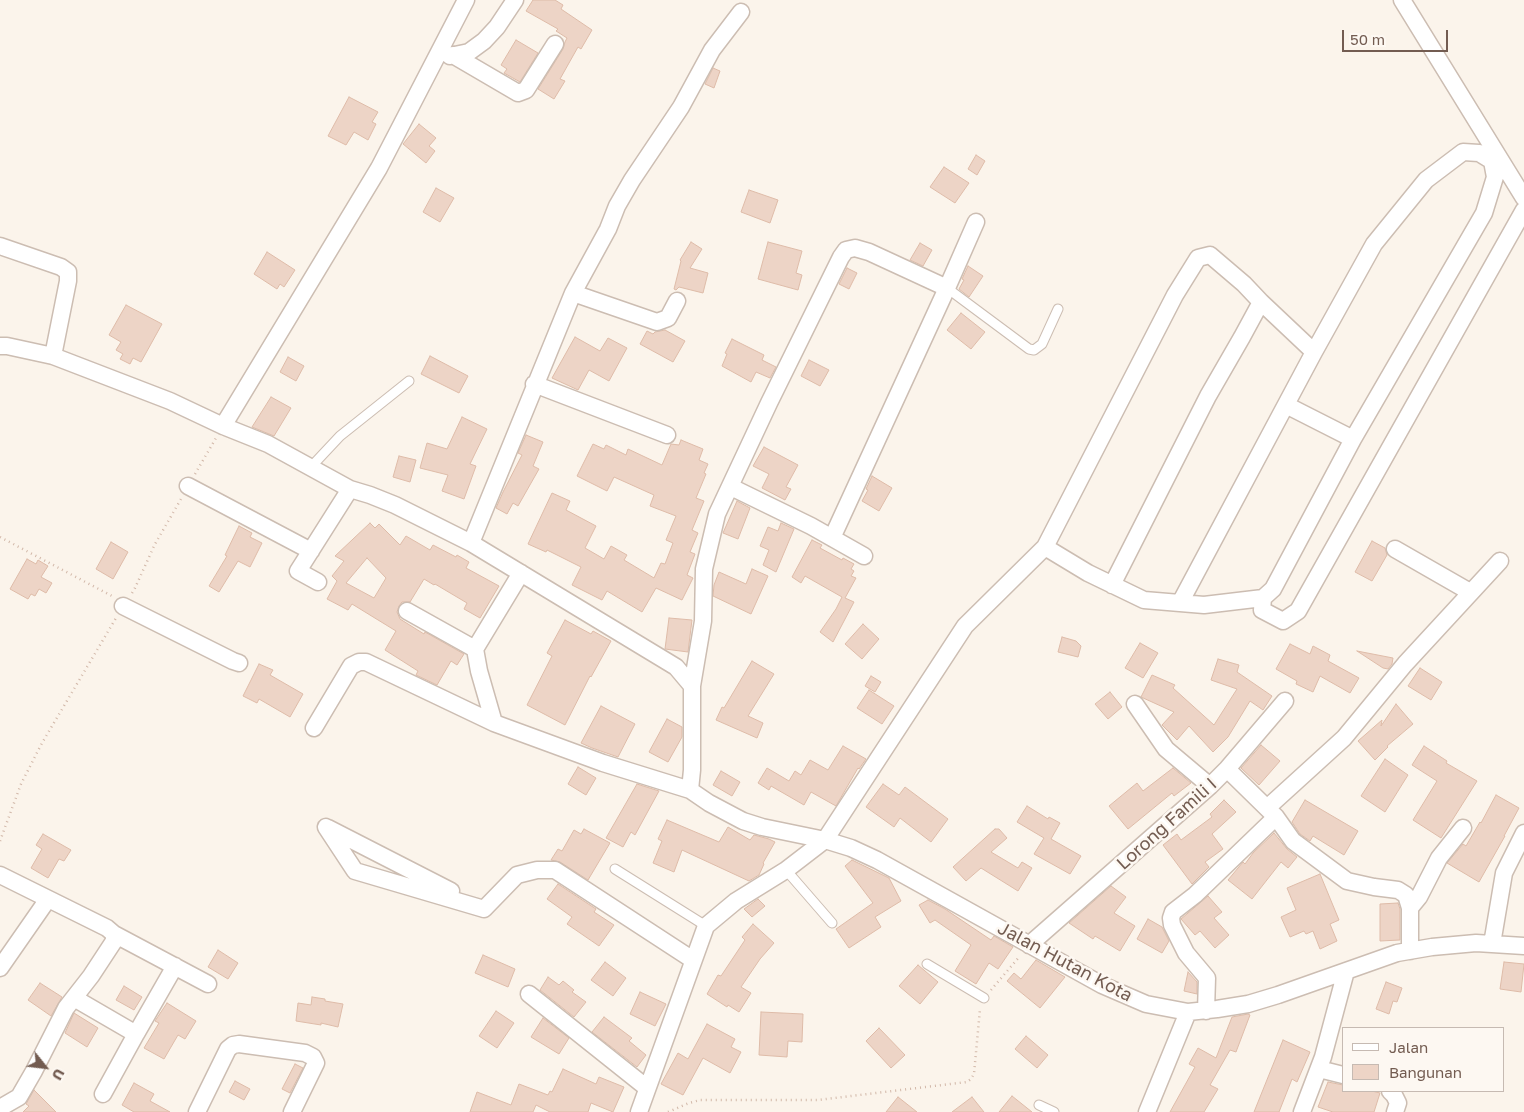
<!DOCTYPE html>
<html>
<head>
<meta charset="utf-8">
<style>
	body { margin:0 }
	#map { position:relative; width:1524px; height:1112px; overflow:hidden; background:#fbf4eb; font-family:"Golos Text",sans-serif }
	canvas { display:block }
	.legend { position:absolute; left:1342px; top:1027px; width:162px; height:65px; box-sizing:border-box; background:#fdf8f2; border:1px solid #c6bab2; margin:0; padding:6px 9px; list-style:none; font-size:15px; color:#735c51 }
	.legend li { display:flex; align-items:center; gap:10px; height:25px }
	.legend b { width:25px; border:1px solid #c6bab2 }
	.north { position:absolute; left:20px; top:1042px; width:50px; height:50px; -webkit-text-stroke:4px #fdf8f2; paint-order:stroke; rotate:119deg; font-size:14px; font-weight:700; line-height:20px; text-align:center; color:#735c51 }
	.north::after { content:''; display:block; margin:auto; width:18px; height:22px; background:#735c51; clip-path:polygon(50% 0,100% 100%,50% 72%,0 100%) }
	.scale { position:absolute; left:1342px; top:30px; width:106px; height:22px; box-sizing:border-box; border:2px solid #735c51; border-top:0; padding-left:6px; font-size:15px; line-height:18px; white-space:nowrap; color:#735c51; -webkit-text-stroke:4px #fdf8f2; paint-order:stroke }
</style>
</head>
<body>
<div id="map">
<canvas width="1524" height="1112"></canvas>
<ul class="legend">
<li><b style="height:6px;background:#fff"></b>Jalan</li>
<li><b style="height:14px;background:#edd4c6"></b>Bangunan</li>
</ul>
<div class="north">U</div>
<div class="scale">50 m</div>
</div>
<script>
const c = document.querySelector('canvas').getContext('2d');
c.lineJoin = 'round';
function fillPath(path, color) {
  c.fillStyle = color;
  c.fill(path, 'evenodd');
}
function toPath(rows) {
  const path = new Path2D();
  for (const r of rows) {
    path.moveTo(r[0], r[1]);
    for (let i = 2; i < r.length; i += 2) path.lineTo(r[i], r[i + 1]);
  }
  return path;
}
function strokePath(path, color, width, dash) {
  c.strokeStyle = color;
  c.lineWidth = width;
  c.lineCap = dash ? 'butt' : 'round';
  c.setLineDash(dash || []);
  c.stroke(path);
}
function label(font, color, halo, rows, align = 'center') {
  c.font = font + ' "Golos Text",sans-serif';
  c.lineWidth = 5;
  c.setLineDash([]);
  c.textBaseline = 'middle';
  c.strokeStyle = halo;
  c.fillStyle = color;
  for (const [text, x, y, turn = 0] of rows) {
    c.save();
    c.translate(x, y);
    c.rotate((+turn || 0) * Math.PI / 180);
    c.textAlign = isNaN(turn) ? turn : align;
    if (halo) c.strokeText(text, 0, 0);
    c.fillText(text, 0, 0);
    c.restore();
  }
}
const building = toPath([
	[533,0,555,0,563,5,561,9,592,30,581,49,578,47,560,79,565,81,554,99,538,89,563,49,565,42,567,38,556,31,558,29,526,11,533,0],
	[516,40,538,53,520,82,504,73,507,69,501,65,516,40],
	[713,68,720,71,714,88,705,84,713,68],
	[349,97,378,112,372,122,376,124,368,140,354,132,346,145,328,136,349,97],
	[419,124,436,138,429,146,435,151,426,163,403,144,419,124],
	[976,155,985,161,977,175,968,169,976,155],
	[944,167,969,183,955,203,930,187,944,167],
	[436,188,454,198,440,222,423,212,436,188],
	[749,190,778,200,770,223,741,212,749,190],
	[691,242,702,249,690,268,708,273,703,293,679,287,676,290,674,289,681,261,680,260,691,242],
	[768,242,802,251,796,273,802,275,798,290,758,279,768,242],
	[920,243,932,250,923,266,910,260,920,243],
	[267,252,295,270,284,287,280,284,277,289,254,274,267,252],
	[968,266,983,276,969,297,959,289,964,280,962,279,968,266],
	[847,268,857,273,849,289,839,284,847,268],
	[126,305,162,324,141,362,133,358,130,364,120,359,123,354,116,350,121,342,109,335,126,305],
	[961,313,985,332,971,349,947,330,961,313],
	[665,330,685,341,673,362,640,344,647,331,653,334,655,332,665,330],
	[575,337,600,351,608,338,627,348,609,381,589,370,578,390,552,378,575,337],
	[732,339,764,355,762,360,776,367,770,378,756,372,751,382,722,366,727,354,725,353,732,339],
	[430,356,468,376,459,393,421,374,430,356],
	[288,357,304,366,296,381,280,372,288,357],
	[809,360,829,370,820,386,801,376,809,360],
	[271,397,291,408,274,436,252,427,271,397],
	[462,417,487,429,470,464,476,466,464,499,442,491,448,475,420,468,427,443,447,449,462,417],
	[526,435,543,442,533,466,539,469,518,506,513,503,507,514,496,508,503,492,522,455,518,453,526,435],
	[681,440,703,449,699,460,708,464,704,473,706,474,696,498,704,501,692,530,698,533,690,552,695,554,687,575,693,578,682,600,656,588,642,612,607,591,602,600,572,585,581,567,547,550,546,552,528,544,552,493,570,501,566,510,596,526,585,548,604,559,611,546,627,555,624,560,654,578,661,563,665,564,673,543,666,540,676,516,650,506,654,495,614,477,607,491,577,476,593,444,604,449,606,445,626,455,628,449,662,465,671,444,679,445,681,440],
	[764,447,798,465,786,487,791,489,785,500,762,488,769,474,753,466,764,447],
	[399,456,416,460,410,482,393,477,399,456],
	[872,476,892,488,879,511,862,501,868,490,866,489,872,476],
	[737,501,750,508,738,539,723,533,737,501],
	[370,523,375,528,379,524,400,545,406,536,430,550,433,545,456,557,457,555,469,562,466,568,499,586,480,618,464,609,467,603,435,584,434,585,424,579,410,602,402,602,399,606,397,612,400,619,424,634,425,632,464,654,457,665,451,661,437,685,416,675,418,671,385,650,396,631,352,604,348,610,327,599,337,581,332,576,344,561,335,556,370,523],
	[367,558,386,578,374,598,346,583,367,558],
	[781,523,794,529,776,572,763,565,769,550,760,546,768,527,778,531,781,523],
	[239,526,252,533,250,537,262,543,250,567,238,561,219,592,209,586,227,556,225,555,239,526],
	[812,540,822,545,820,548,842,560,843,558,854,564,851,569,854,571,851,576,856,578,845,598,854,602,833,642,820,632,836,609,842,597,805,576,801,583,792,577,812,540],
	[1372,541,1385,548,1387,555,1372,581,1355,572,1372,541],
	[111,542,128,552,113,579,96,569,111,542],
	[27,559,36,564,38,560,48,566,41,577,52,583,46,593,39,589,35,596,31,594,28,599,10,589,27,559],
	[752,569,768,576,751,614,713,596,714,585,719,572,746,584,752,569],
	[669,618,692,620,688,652,665,649,669,618],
	[565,620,591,634,593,631,611,641,591,677,590,676,565,725,527,705,552,656,547,653,565,620],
	[863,624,879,639,862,659,845,644,863,624],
	[1062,637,1076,641,1081,646,1078,657,1058,652,1062,637],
	[1140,643,1158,653,1143,678,1125,668,1140,643],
	[1290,644,1310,654,1313,646,1330,655,1328,661,1359,678,1350,693,1320,676,1313,692,1296,684,1297,681,1276,669,1290,644],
	[1357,651,1393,658,1392,664,1388,669,1383,668,1357,651],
	[1218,659,1239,665,1237,672,1272,696,1263,710,1250,701,1228,737,1213,752,1189,726,1177,740,1162,725,1174,712,1141,697,1152,675,1175,685,1173,688,1214,725,1237,689,1211,680,1218,659],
	[752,661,774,674,748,716,763,723,757,738,716,720,722,707,724,708,752,661],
	[259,664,273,670,270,675,303,694,290,717,259,699,257,703,243,696,259,664],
	[1420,668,1442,682,1431,700,1408,686,1420,668],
	[871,676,881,682,875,692,865,686,871,676],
	[869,690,894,706,882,724,857,708,869,690],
	[1110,692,1122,707,1108,719,1095,704,1110,692],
	[1396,704,1413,724,1387,746,1388,747,1375,760,1358,741,1382,720,1381,726,1396,704],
	[601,706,635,724,618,757,592,748,581,743,601,706],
	[667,719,682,727,682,737,668,762,649,752,667,719],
	[1261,745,1280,761,1259,785,1241,768,1261,745],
	[843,746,866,759,859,769,858,768,836,806,811,792,804,805,771,786,769,790,758,783,767,768,789,781,795,771,801,775,810,760,828,770,843,746],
	[1424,746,1447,761,1446,763,1477,781,1441,838,1413,820,1437,781,1412,765,1424,746],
	[1385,759,1408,775,1385,812,1361,796,1385,759],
	[578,767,596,778,586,795,568,784,578,767],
	[1173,768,1191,783,1174,796,1172,793,1128,829,1109,806,1137,783,1143,791,1173,768],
	[721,771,740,782,732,796,713,785,721,771],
	[637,784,659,791,635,835,631,832,623,847,606,838,637,784],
	[883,784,899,795,905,787,948,819,931,842,900,818,894,827,866,807,883,784],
	[1496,795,1519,808,1504,836,1505,836,1479,882,1447,863,1463,844,1466,846,1480,822,1481,823,1496,795],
	[1224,800,1236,812,1212,834,1223,849,1205,862,1209,867,1192,884,1163,845,1177,834,1181,840,1212,817,1210,814,1224,800],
	[1305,800,1358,831,1344,855,1313,836,1310,841,1300,834,1292,822,1305,800],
	[1027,806,1048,819,1049,817,1060,823,1051,839,1081,856,1070,874,1034,854,1044,838,1017,822,1027,806],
	[667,820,719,842,728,827,750,840,754,835,769,839,775,842,763,863,764,864,759,875,749,881,682,850,674,872,653,863,662,841,658,839,667,820],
	[584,829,610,843,588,880,560,862,551,860,558,849,562,851,574,830,581,834,584,829],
	[995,829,999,829,1007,838,991,852,1018,868,1022,862,1032,868,1018,891,981,868,966,881,953,867,995,829],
	[1274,833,1287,849,1297,857,1288,868,1281,862,1252,899,1228,880,1243,862,1245,864,1253,853,1274,833],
	[43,834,71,850,64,861,59,859,48,878,31,868,42,849,36,845,43,834],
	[852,860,889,878,901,901,875,917,881,927,849,948,836,929,873,903,845,866,852,860],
	[1320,874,1339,920,1330,924,1337,941,1320,949,1313,931,1306,934,1304,931,1290,937,1281,917,1296,910,1287,888,1320,874],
	[558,884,596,909,594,912,614,925,599,946,567,924,572,917,547,899,558,884],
	[1111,886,1126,897,1114,913,1135,926,1120,951,1095,936,1093,939,1069,923,1111,886],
	[1208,896,1222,912,1214,918,1229,935,1215,948,1200,931,1195,935,1181,919,1208,896],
	[758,899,765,906,752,917,744,909,758,899],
	[928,900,945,909,991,940,994,936,1013,947,998,969,989,963,976,984,955,971,971,945,935,920,930,923,919,905,928,900],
	[1398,903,1400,909,1400,940,1380,941,1380,904,1398,903],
	[1148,919,1162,927,1169,941,1162,953,1137,939,1148,919],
	[753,924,774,943,760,959,741,987,751,993,739,1012,728,1005,727,1007,707,994,718,975,721,976,745,940,742,937,753,924],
	[218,950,238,963,228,979,208,967,218,950],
	[483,955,515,969,508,987,475,973,483,955],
	[1036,960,1065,977,1040,1008,1007,981,1014,973,1021,979,1036,960],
	[605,962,626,978,613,996,591,980,605,962],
	[1504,962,1524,964,1521,992,1500,989,1504,962],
	[918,965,938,982,920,1004,899,986,918,965],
	[1188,972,1197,982,1197,994,1184,991,1188,972],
	[548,977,559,985,563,981,574,990,572,992,586,1002,574,1017,540,990,548,977],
	[1386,982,1402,988,1397,1002,1393,1001,1389,1014,1376,1009,1386,982],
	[40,983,62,997,51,1016,28,1000,40,983],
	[124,986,142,997,134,1010,116,1000,124,986],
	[640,992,666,1004,655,1026,630,1014,640,992],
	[312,997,325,999,325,1001,343,1004,338,1027,321,1023,321,1025,296,1021,298,1003,311,1005,312,997],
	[167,1003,196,1021,185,1039,178,1035,164,1059,144,1048,159,1023,155,1021,167,1003],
	[496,1011,514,1023,497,1048,479,1036,496,1011],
	[761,1012,803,1014,802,1042,788,1041,787,1057,759,1055,761,1012],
	[74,1013,98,1028,87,1047,65,1033,74,1013],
	[1248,1014,1250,1015,1236,1052,1230,1050,1210,1085,1218,1089,1204,1112,1170,1112,1195,1067,1189,1064,1198,1048,1216,1058,1232,1017,1248,1014],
	[604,1017,632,1038,629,1041,646,1055,637,1067,592,1032,604,1017],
	[543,1018,569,1038,559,1054,531,1037,543,1018],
	[707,1024,735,1039,731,1047,741,1052,730,1073,703,1058,683,1095,661,1084,678,1053,688,1059,707,1024],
	[879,1028,905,1055,891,1068,866,1041,879,1028],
	[1026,1036,1048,1055,1037,1068,1015,1049,1026,1036],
	[1283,1040,1310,1052,1297,1082,1292,1079,1279,1112,1254,1112,1283,1040],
	[295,1064,303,1068,290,1093,282,1089,295,1064],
	[563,1069,596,1084,599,1077,624,1087,613,1112,591,1103,588,1112,550,1112,536,1105,533,1112,470,1112,477,1092,511,1105,519,1084,548,1095,550,1091,552,1092,563,1069],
	[235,1081,250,1089,244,1100,229,1092,235,1081],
	[1328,1082,1343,1085,1343,1091,1372,1091,1380,1093,1374,1112,1333,1112,1318,1107,1328,1082],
	[134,1083,154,1094,150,1101,170,1112,134,1112,122,1105,134,1083],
	[34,1090,56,1112,23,1112,29,1106,26,1104,34,1090],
	[1012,1096,1032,1112,999,1112,1012,1096],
	[898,1097,917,1112,886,1112,898,1097],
	[972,1097,984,1112,952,1112,972,1097]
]);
const path = toPath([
	[195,474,216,438],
	[0,537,112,596],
	[132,593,135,588,155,544,181,499],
	[0,841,21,784,42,743,116,618],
	[991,990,1020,956],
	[668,1112,689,1103,700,1100,818,1100,967,1082,971,1079,974,1074,980,1009]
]);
const service = toPath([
	[947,288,1029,349,1034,350,1042,344,1058,309],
	[310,468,340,436,409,381],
	[615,869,706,926],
	[786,870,832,923],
	[927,964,984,998],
	[1039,1105,1054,1112]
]);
const minor = toPath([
	[1402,0,1524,198],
	[453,55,518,93,526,90,555,44],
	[450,56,469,52,484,41,497,27,515,0],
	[0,246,61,267,68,272,68,281,53,356],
	[573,293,657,322,668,318,677,301],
	[0,346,7,346,53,356,170,401,223,426,268,444,350,489,370,495,395,505,471,543,676,667,692,686,692,770,690,790,709,803,743,821,762,827,825,840,851,848,877,860,1102,985,1146,1004,1188,1012,1217,1009,1248,1004,1278,995,1397,953,1432,947,1476,943,1524,946],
	[534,384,667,435],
	[1286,405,1353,439],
	[223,426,379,168,466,0],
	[188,486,311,551],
	[731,487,811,526,864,556],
	[832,538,947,288,976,222],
	[471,543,573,293,608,229,617,206,632,180,681,107,712,50,741,12],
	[1045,547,1175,295,1198,258,1210,255,1244,284,1261,302],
	[1395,549,1470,592],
	[318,582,298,571,350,489],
	[1112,585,1208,396,1242,337,1261,302,1314,352],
	[1263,598,1262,610,1283,621,1298,611,1524,210],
	[123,606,233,661,239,663],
	[407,611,475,649],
	[692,686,703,621,704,569,717,514,769,403,841,257,846,250,855,248,869,252,947,288],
	[1135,704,1166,749,1210,786],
	[494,723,479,671,475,649,521,573],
	[314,728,351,666,359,662,366,662,494,723,603,763,690,790],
	[1227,769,1276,817,1293,841,1347,881,1374,887,1398,890,1406,895,1410,908,1410,951],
	[1267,808,1344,738,1405,664,1500,561],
	[326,827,355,871,484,909],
	[328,828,451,891],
	[0,875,107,928,114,934,114,941,91,976,66,1008,34,1071,19,1097,0,1108],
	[1410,908,1419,897,1439,858,1463,828],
	[484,909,517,875,537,870,555,870,693,960],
	[114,934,208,984],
	[1492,944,1504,873,1524,833],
	[1029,945,1210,786,1227,769,1285,701],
	[0,968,48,899],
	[529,994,647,1088],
	[74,998,136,1034,175,966],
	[1206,1011,1207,978,1186,953,1172,925,1171,918,1173,912,1195,895,1276,817],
	[1319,1069,1343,1075],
	[1390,1091,1394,1095,1398,1103,1395,1112],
	[103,1094,136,1034],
	[197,1112,228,1049,233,1045,239,1044,305,1053,313,1057,316,1063,292,1112],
	[639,1112,706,926,736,901,786,870,825,840,965,626,1045,547,1088,573,1144,600,1204,605,1263,598,1273,589,1353,439,1484,213,1495,177,1492,161,1479,153,1463,152,1426,180,1374,244,1314,352,1180,603],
	[1147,1112,1188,1012],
	[1302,1112,1323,1057,1346,971]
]);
const streetNames = [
	["Lorong Famili I",1167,824,-42],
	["Jalan Hutan Kota",1065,962,28]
];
fillPath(building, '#edd4c6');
strokePath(building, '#debba8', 1);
strokePath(service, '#ccbdb2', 11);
strokePath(minor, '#ccbdb2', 19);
strokePath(path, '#d2b8a9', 2.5, [1, 4]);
strokePath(service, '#fff', 9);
strokePath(minor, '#fff', 16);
label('18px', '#735c51', '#fdf8f2', streetNames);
</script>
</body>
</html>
